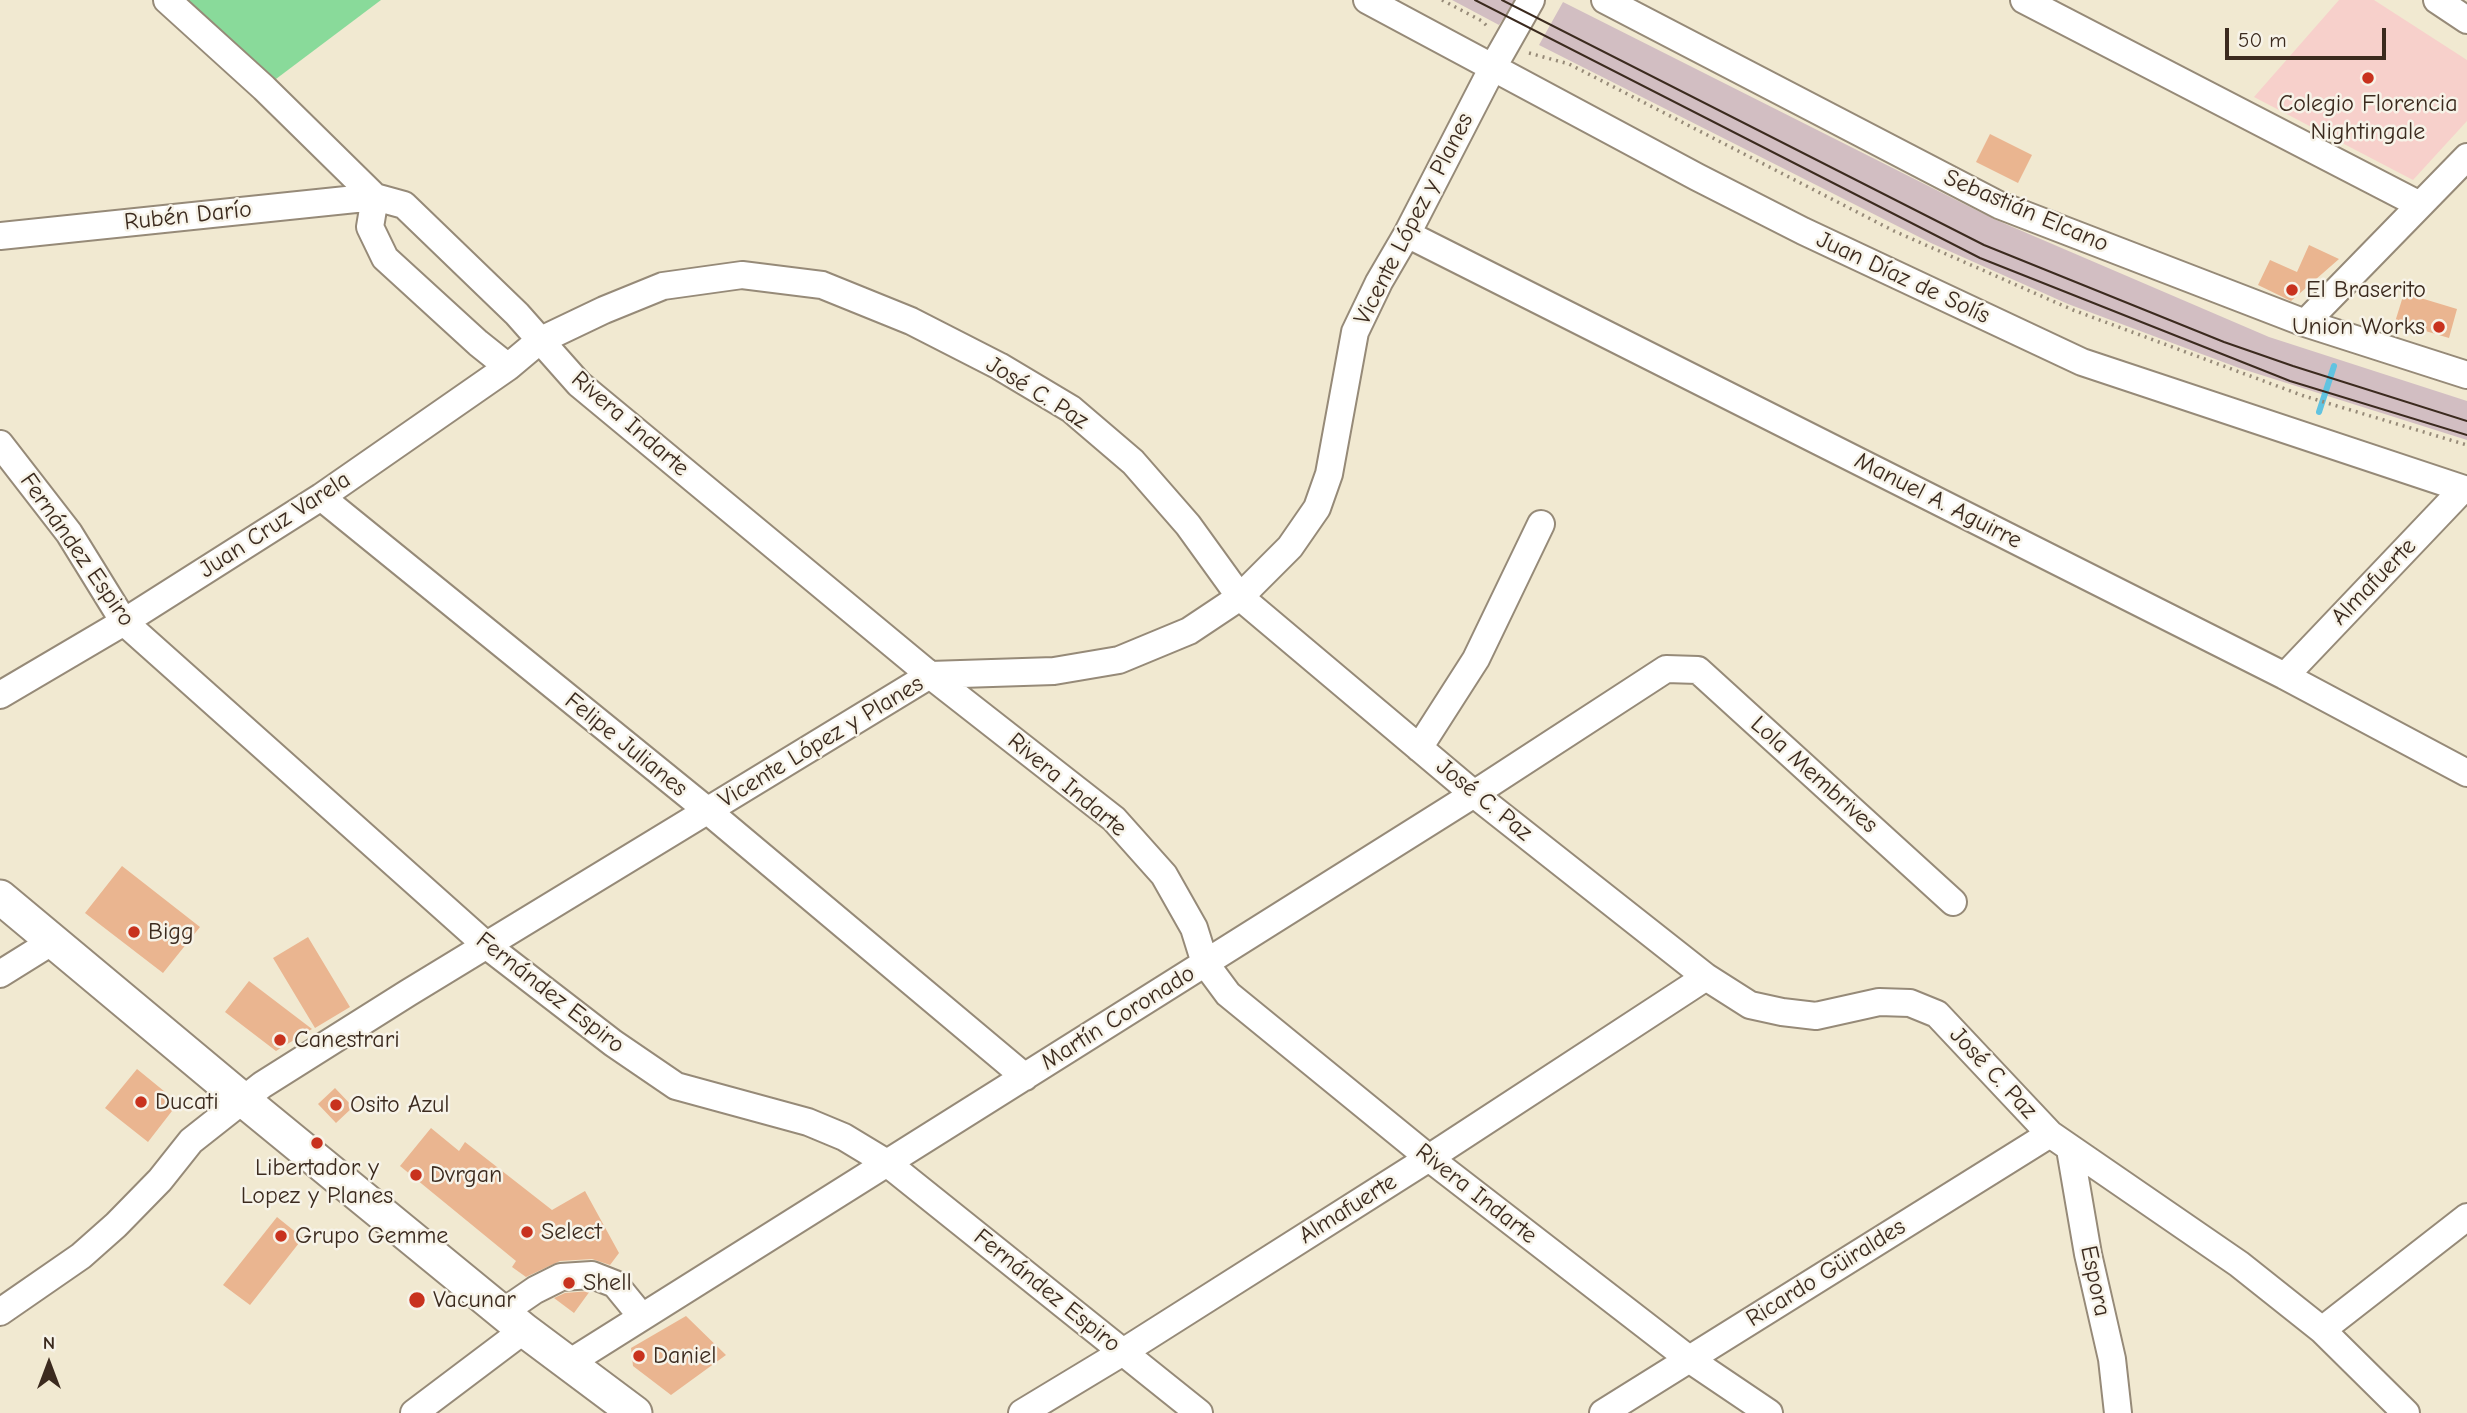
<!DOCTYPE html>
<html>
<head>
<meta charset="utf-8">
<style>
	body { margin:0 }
	#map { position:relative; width:2467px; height:1413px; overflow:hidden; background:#f1e9d1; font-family:"Comic Neue",sans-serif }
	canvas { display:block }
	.north { position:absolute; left:14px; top:1329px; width:70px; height:70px; -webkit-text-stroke:5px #f7f3e8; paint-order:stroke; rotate:0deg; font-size:19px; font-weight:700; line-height:28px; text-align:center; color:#3b2a1e }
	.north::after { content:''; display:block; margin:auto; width:24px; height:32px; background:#3b2a1e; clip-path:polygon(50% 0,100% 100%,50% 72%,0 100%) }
	.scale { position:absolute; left:2225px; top:28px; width:161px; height:32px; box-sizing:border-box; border:4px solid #3b2a1e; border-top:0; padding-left:9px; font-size:21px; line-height:24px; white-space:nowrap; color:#3b2a1e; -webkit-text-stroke:5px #f7f3e8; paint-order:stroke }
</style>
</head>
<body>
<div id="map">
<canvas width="2467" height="1413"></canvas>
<div class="north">N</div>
<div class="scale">50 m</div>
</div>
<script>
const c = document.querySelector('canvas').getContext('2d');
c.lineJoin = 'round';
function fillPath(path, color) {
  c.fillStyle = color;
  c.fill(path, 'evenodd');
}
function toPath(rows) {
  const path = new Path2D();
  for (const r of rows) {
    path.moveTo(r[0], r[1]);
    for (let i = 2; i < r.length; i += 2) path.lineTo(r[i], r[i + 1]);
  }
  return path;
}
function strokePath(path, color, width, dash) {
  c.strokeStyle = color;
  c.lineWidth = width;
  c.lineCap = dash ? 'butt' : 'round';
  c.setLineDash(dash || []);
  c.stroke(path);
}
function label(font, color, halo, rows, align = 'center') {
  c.font = font + ' "Comic Neue",sans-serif';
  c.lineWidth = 5;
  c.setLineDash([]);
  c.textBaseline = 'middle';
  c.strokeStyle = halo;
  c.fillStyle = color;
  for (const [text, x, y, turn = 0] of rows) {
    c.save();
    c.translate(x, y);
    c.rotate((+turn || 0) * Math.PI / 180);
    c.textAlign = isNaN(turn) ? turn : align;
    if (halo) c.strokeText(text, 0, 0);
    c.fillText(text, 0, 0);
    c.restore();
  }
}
const built = toPath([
	[2339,0,2374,0,2467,60,2467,121,2413,180,2254,97]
]);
const industrial = toPath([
	[1452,0,1516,0,1499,25],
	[1563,2,1994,219,2269,337,2467,401,2467,440,2239,368,2068,304,1931,243,1539,45]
]);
const green = toPath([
	[171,0,381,0,264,88]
]);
const stream = toPath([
	[2319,412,2334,366]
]);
const building = toPath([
	[1990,134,2032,155,2018,183,1976,162],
	[2309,245,2339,259,2291,301,2258,285,2270,260,2297,272],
	[2404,293,2457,309,2449,338,2395,322],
	[122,866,200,927,163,973,85,913],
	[308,937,350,1007,315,1028,273,958],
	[249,981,312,1029,276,1051,225,1012],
	[137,1069,170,1096,172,1111,148,1142,105,1108],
	[335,1088,353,1107,336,1123,318,1104],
	[431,1128,459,1151,465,1142,552,1210,585,1191,619,1253,610,1265,592,1259,560,1261,526,1277,512,1267,516,1261,400,1166],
	[277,1217,303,1238,250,1305,223,1285],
	[590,1291,574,1313,554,1298,565,1293],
	[686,1316,726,1355,671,1395,633,1366,631,1348]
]);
const path = toPath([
	[1442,0,1482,21,1488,27],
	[1529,53,1569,64,1894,231,2073,310,2304,396,2467,445]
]);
const minor = toPath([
	[167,0,264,88,375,197,404,205,517,314,579,384,930,675,1114,819,1164,875,1194,928,1205,963,1228,994,1429,1158,1689,1359,1769,1413],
	[1367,0,1697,177,1803,231,2082,362,2467,490],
	[1605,0,1999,205,2305,323,2467,375],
	[2024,0,2420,205],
	[2437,0,2467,20],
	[375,197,370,227,385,258,478,343,508,367],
	[1407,234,2285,676,2467,773],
	[0,236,375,197],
	[2305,323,2467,157],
	[0,444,69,533,124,622,486,945,613,1043,676,1086,808,1122,844,1137,887,1163,1199,1413],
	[321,497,708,811,1025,1077],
	[2285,676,2463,489],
	[0,695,124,622,321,497,508,367,539,341,604,310,663,286,742,275,822,285,911,321,999,366,1071,409,1133,462,1188,525,1240,597,1474,794,1706,977,1750,1005,1782,1012,1816,1016,1879,1002,1910,1003,1937,1014,2050,1134,2239,1264,2322,1330,2406,1413],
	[1419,748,1476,659,1541,524],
	[0,974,53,941],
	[2070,1149,2088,1254,2112,1359,2118,1413],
	[0,1312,81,1256,116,1225,160,1180,191,1141,262,1085,408,993,930,675,1054,671,1119,660,1189,631,1240,597,1290,547,1317,508,1329,474,1355,332,1379,282,1407,234,1493,67,1531,0],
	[503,1312,535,1290,561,1277,592,1275,615,1284,642,1317],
	[2322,1330,2467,1217],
	[569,1363,1474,794,1666,669,1698,670,1953,902],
	[414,1413,524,1330],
	[1022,1413,1123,1352,1429,1158,1706,977],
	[1603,1413,2050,1134]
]);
const major = toPath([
	[0,897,242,1099,524,1330,635,1413]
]);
const tram = toPath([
	[1475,0,1980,258,2290,381,2467,435],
	[1502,0,1984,245,2224,342,2293,366,2467,421]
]);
const markers = [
	[2368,78,7,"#c8321e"],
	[2292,290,7,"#c8321e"],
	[2439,327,7,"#c8321e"],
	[134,932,7,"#c8321e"],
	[280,1040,7,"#c8321e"],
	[141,1102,7,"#c8321e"],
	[336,1105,7,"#c8321e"],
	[317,1143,7,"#c8321e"],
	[416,1175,7,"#c8321e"],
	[527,1232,7,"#c8321e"],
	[281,1236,7,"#c8321e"],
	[569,1283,7,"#c8321e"],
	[417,1300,9,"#c8321e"],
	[639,1356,7,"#c8321e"]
];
const poiNames = [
	["Colegio Florencia",2368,104,"center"],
	["Nightingale",2368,132,"center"],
	["El Braserito",2306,290],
	["Union Works",2425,327,"right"],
	["Bigg",148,932],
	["Canestrari",294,1040],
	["Ducati",155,1102],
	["Osito Azul",350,1105],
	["Libertador y",317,1168,"center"],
	["Lopez y Planes",317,1196,"center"],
	["Dvrgan",430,1175],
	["Select",541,1232],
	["Grupo Gemme",295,1236],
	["Shell",583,1283],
	["Vacunar",433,1300],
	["Daniel",653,1356]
];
const streetNames = [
	["Sebastián Elcano",2026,211,23],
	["Rubén Darío",188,216,-6],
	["Vicente López y Planes",1414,219,-63],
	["Juan Díaz de Solís",1903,278,25],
	["José C. Paz",1037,393,32],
	["Rivera Indarte",630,424,41],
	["Manuel A. Aguirre",1938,501,27],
	["Juan Cruz Varela",275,525,-33],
	["Fernández Espiro",77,550,55],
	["Almafuerte",2374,582,-46],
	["Vicente López y Planes",821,742,-31],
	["Felipe Julianes",626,745,39],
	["Lola Membrives",1814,775,42],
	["Rivera Indarte",1067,785,40],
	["José C. Paz",1484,800,39],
	["Fernández Espiro",550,993,38],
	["Martín Coronado",1118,1018,-32],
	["José C. Paz",1993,1073,47],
	["Rivera Indarte",1476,1194,38],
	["Almafuerte",1348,1209,-32],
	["Ricardo Güiraldes",1826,1273,-32],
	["Espora",2095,1281,78],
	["Fernández Espiro",1047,1291,39]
];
fillPath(built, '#f7d0cb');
fillPath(industrial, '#d2bec2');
fillPath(green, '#89da9a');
strokePath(stream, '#61c3e0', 6);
fillPath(building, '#eab590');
strokePath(minor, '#968a78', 30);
strokePath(major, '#968a78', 37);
strokePath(path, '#968a78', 3.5, [2, 5]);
strokePath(minor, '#fff', 26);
strokePath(major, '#fff', 33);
strokePath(tram, '#3b2a1e', 2);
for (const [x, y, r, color] of markers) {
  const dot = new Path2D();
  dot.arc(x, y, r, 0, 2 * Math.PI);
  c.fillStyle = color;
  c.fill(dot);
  strokePath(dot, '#f7f3e8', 2.5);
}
label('24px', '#3b2a1e', '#f7f3e8', poiNames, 'left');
label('24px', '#3b2a1e', '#f7f3e8', streetNames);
</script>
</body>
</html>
